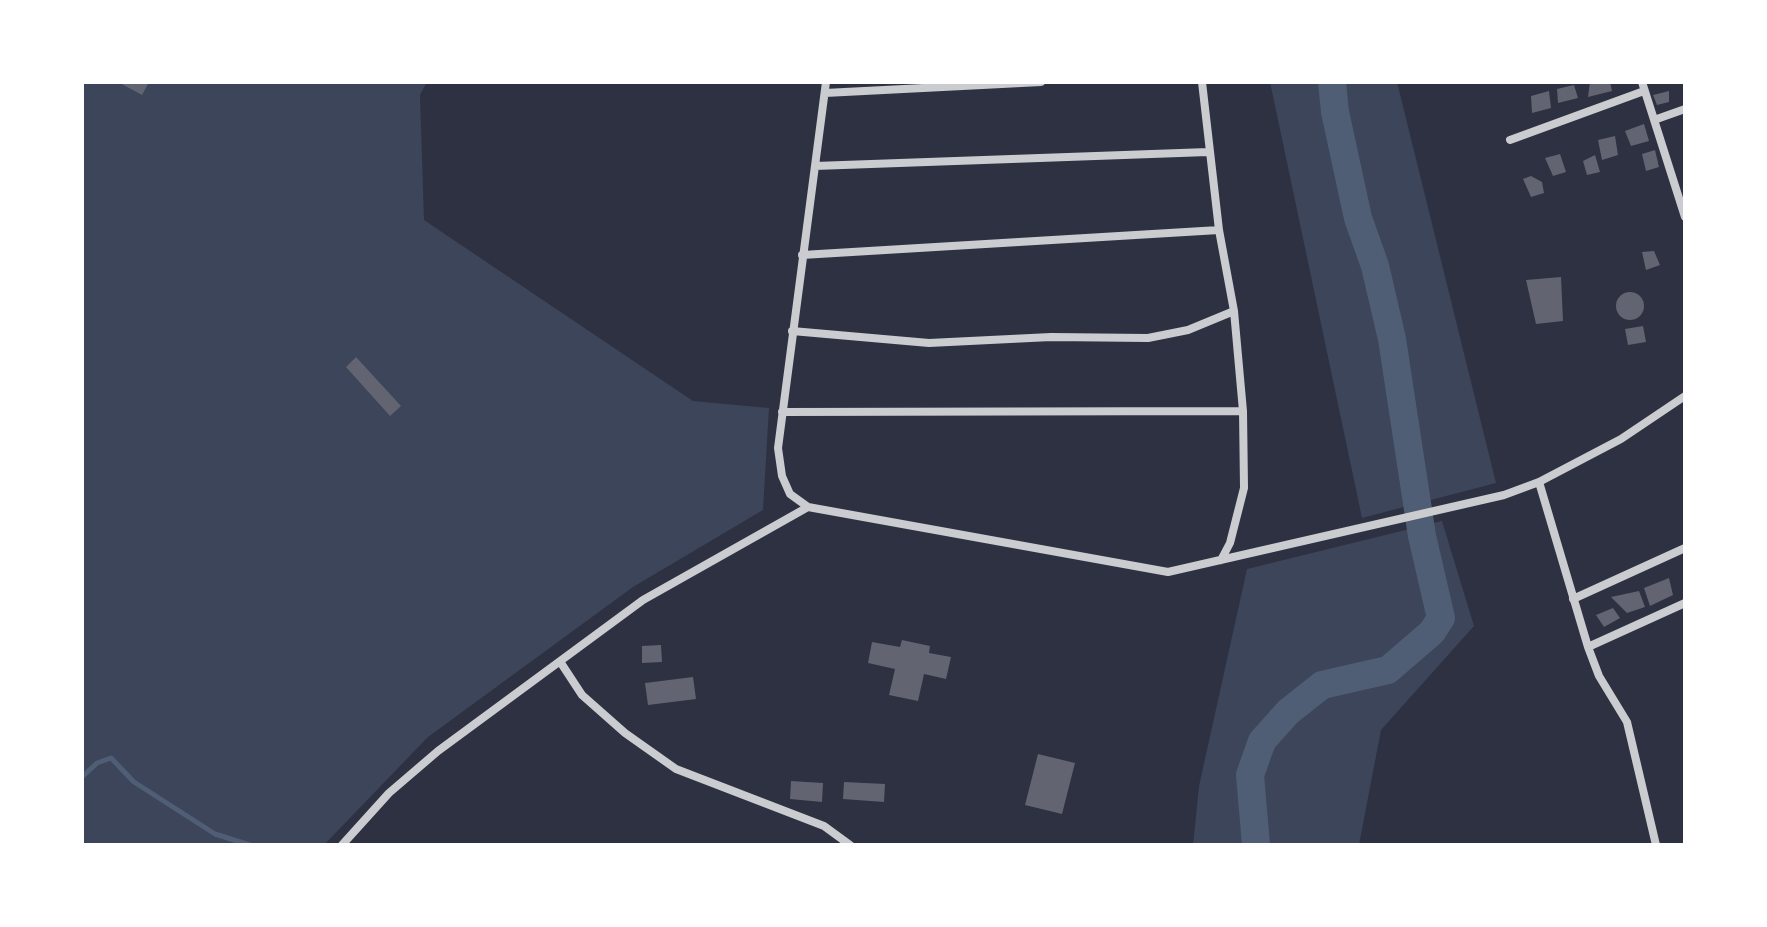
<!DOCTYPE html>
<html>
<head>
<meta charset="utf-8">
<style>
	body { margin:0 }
	#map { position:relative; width:1767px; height:927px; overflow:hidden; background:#2d3142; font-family:Figtree,sans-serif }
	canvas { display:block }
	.frame { position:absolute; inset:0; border:84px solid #fff; pointer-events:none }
</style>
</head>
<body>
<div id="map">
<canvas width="1767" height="927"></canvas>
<div class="frame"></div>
</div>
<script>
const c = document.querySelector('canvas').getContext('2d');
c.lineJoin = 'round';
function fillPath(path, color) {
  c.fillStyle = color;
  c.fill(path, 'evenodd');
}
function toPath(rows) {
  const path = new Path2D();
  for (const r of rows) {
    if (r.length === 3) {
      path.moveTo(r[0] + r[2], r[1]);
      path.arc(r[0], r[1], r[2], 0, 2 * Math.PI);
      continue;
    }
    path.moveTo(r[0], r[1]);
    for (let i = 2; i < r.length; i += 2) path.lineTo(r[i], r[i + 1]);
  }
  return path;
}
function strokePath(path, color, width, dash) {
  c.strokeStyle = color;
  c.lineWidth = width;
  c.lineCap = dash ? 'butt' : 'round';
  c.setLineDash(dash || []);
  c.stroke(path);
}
const green = toPath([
	[82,82,427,82,420,95,424,220,693,401,769,408,763,510,633,587,428,737,324,845,82,845],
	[1270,82,1397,82,1496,483,1362,518],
	[1442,521,1474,626,1381,730,1359,845,1193,845,1199,786,1247,569]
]);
const stream = toPath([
	[82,777,97,763,111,758,134,782,215,834,250,845]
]);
const river = toPath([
	[1256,845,1250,775,1262,741,1288,712,1322,685,1388,670,1432,632,1441,618,1422,536,1392,339,1375,266,1358,218,1335,112,1332,82]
]);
const building = toPath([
	[118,82,149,82,142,95],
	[1590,82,1610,82,1612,91,1588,97],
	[1574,85,1578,98,1558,103,1557,89],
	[1549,91,1551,108,1532,113,1531,96],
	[1669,91,1669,102,1657,105,1653,95],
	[1644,124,1649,141,1631,146,1625,131],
	[1615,136,1618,155,1602,160,1598,140],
	[1655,150,1659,167,1646,171,1642,154],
	[1560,154,1566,172,1553,176,1545,158],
	[1595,155,1600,172,1587,175,1583,161],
	[1531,176,1542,182,1544,193,1531,197,1523,179],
	[1654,251,1660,265,1646,270,1642,252],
	[1561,277,1563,321,1536,324,1526,280],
	[1630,306,14],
	[1643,326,1646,342,1628,345,1625,329],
	[356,357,401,406,390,416,346,367],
	[1669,578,1673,595,1650,606,1644,588],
	[1639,591,1645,607,1627,613,1611,597],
	[1613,608,1620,618,1604,627,1596,615],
	[902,640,930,646,929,653,951,657,946,679,924,674,918,701,889,695,895,669,868,663,872,642,900,647],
	[661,645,662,662,642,663,642,646],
	[693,677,696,699,648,705,645,683],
	[1038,754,1075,763,1062,814,1025,805],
	[791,781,823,783,822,802,790,799],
	[844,782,885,784,884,802,843,799]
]);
const minor = toPath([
	[826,82,778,448,782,476,790,494,808,507,1168,572,1504,495,1539,482,1621,439,1685,396],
	[1642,82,1685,217],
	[825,93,1041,82],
	[1654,120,1685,109],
	[1510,140,1644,91],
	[815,166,1208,152],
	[802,255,1219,230,1202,82],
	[792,331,929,343,1051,337,1148,338,1188,330,1234,311],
	[782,412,1243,411,1234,311,1219,230],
	[1539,482,1588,647,1599,676,1627,722,1656,845],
	[1221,560,1230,543,1244,488,1243,411],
	[1573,599,1685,548],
	[1588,647,1685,603],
	[561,663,582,695,625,733,676,769,824,826,850,845],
	[342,845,389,793,438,751,643,600,808,507]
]);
fillPath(green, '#3c4559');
strokePath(stream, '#4f5d75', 5);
strokePath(river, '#4f5d75', 28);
fillPath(building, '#626471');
strokePath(minor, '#caccd0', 8);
</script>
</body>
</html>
